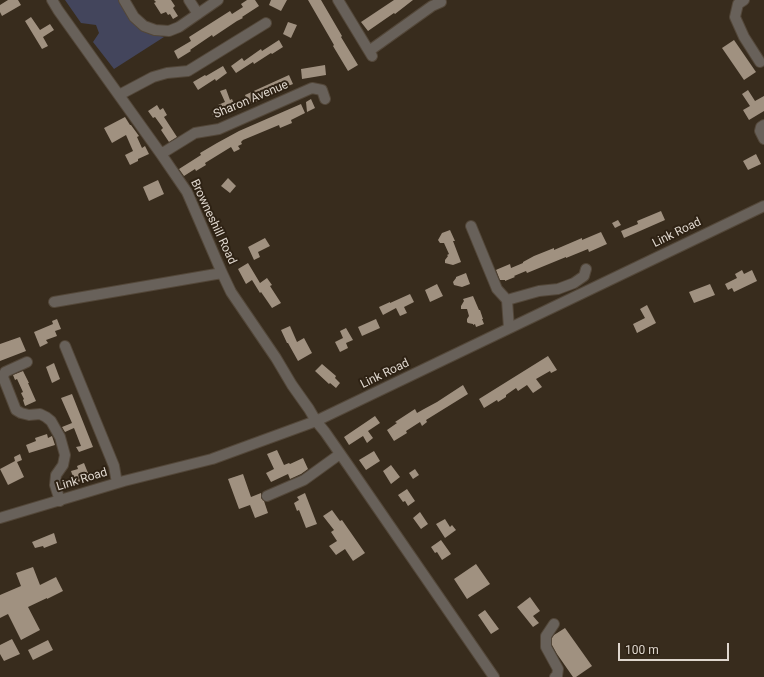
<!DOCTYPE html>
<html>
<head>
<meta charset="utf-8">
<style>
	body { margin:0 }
	#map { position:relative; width:764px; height:677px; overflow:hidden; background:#382c1d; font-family:Roboto,sans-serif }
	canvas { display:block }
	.scale { position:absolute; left:618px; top:643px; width:111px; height:18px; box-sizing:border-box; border:2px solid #dfd7ce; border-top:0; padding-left:5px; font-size:12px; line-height:14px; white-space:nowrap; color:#dfd7ce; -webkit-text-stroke:3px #2e2214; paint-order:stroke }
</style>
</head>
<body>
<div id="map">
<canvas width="764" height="677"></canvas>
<div class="scale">100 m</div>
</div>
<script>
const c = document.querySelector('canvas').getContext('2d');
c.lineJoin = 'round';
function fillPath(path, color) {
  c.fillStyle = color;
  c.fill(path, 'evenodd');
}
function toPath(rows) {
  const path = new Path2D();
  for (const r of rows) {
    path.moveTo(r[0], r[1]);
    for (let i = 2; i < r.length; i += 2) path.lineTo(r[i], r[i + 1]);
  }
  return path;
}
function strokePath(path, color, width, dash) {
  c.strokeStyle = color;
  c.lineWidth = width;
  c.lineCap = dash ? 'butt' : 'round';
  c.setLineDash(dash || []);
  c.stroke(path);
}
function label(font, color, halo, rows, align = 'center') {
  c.font = font + ' Roboto,sans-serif';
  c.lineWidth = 4;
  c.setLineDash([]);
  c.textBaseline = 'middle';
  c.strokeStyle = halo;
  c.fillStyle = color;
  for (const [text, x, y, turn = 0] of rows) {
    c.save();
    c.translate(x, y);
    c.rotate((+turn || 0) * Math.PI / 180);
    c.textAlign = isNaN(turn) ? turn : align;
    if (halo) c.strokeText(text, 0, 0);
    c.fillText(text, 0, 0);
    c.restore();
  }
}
const green = toPath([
	[65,0,120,0,143,31,164,37,114,69,93,42,99,33,96,25,81,23]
]);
const building = toPath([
	[8,0,18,0,21,5,2,16,0,12,0,5],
	[154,0,171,0,175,6,173,8,178,16,173,19,170,14,168,15,166,12,161,14,154,3,156,2],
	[247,0,255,0,259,6,242,17,243,18,237,21,213,37,212,35,190,50,191,51,178,59,174,51,191,41,189,37,230,11,232,14,243,7,241,4],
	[271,0,287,0,281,11,269,5],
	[308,0,321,0,342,36,341,37,358,65,348,71,333,46,334,45],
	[394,0,413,0,395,14,394,13,368,31,361,22],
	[31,17,40,30,50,24,54,30,43,37,48,46,42,49,25,21],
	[288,22,297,25,291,38,283,34],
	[279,40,283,47,272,54,271,53,254,64,253,62,236,73,231,66,242,58,244,61,261,49,262,51],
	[734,40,756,72,744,80,722,48],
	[325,65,326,75,302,79,301,69],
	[223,66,227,73,216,81,215,79,198,90,193,82,205,75,206,76],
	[289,75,293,84,266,95,267,96,249,105,245,95],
	[226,89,230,100,232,99,236,109,215,119,212,113,216,109,215,108,218,106,218,105,225,102,220,91],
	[748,90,755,101,764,96,764,111,749,120,743,110,750,106,742,94],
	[311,99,315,108,307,112,306,102],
	[301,104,305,113,291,120,292,123,280,128,279,125,243,140,241,142,242,144,238,146,240,149,234,152,231,147,205,163,206,165,196,171,195,169,184,176,179,169,201,155,200,153,217,143,239,131],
	[157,105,160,110,163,108,167,115,164,117,177,137,169,142,161,130,163,128,155,117,153,118,148,111],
	[125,117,130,125,131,125,139,136,137,137,142,148,145,146,149,154,138,159,138,161,130,165,125,155,133,151,126,135,112,143,104,128],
	[756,154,761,164,748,170,743,161],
	[228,178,236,186,230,193,221,186],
	[158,180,164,194,149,201,143,187],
	[661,211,665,220,624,238,621,231,638,224,637,221],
	[618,220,621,225,615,228,612,223],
	[450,230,455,241,453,241,461,262,453,265,445,263,445,260,448,256,447,255,449,254,444,243,440,243,438,240,442,233],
	[601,232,607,244,589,252,588,249,566,258,566,257,527,273,526,271,514,276,515,277,505,281,505,280,500,280,496,270,498,269,510,264,511,268,523,263,523,262,534,256,554,248,554,250,582,238,582,240],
	[265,238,270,246,258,252,260,257,254,260,248,247],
	[248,263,260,283,267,278,272,285,270,286,281,303,272,308,261,292,260,293,252,280,246,284,238,269],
	[742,270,744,274,752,270,757,281,734,292,732,288,728,290,725,284,737,278,735,274],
	[466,273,470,284,462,287,454,285,453,282,456,278,456,277],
	[437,284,443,296,430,302,425,290],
	[710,284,715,295,694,303,689,292],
	[410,294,414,302,404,307,407,313,400,316,396,308,383,315,379,307,390,302,390,303],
	[473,296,479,310,480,310,483,319,482,319,484,324,476,327,475,324,473,325,473,324,468,323,467,322,467,319,469,316,467,309,461,309,461,306,464,301,463,299],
	[647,305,656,323,637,333,633,324,645,318,640,309],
	[57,319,61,329,55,331,57,336,46,340,48,343,40,347,34,332,53,324,52,321],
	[376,319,380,328,362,336,358,327],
	[290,326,297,342,304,338,312,353,298,361,288,343,287,343,281,330],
	[346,328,353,340,346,343,348,348,340,352,335,342,343,338,340,331],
	[20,337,26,351,0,361,0,344],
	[548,356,557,370,551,373,550,371,536,379,542,387,533,393,527,385,518,391,516,388,506,395,506,397,498,402,497,400,484,408,479,399],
	[54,363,60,379,52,383,46,367],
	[322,364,336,376,335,378,340,383,336,388,330,383,329,384,315,371],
	[23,371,29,383,28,383,36,401,25,406,23,400,24,399,21,393,23,392,17,379,15,380,13,375],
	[463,385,468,394,426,420,427,422,422,426,420,422,406,431,407,433,394,441,387,430,397,423,395,422,415,409,417,413,424,409,437,402],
	[72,394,93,447,79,452,76,447,81,446,74,428,65,432,62,427,72,423,61,398],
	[375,416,380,423,368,431,373,438,367,443,363,436,349,445,344,437],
	[47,434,48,438,52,436,55,445,29,453,26,445,36,441,35,438],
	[277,450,284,465,289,463,290,464,303,458,308,469,301,474,290,479,288,474,271,482,266,473,274,469,267,454],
	[374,451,380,461,366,470,359,460],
	[20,454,22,460,17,462,24,477,8,485,0,469,15,461,14,457],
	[84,463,90,478,75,483,71,471,78,469,77,466],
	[391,465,400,477,391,484,383,471],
	[415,469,419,475,413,479,409,473],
	[243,474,251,497,261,493,261,498,264,501,268,513,255,518,250,505,239,509,228,479],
	[407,489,415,501,408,506,405,501,403,502,398,495],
	[305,493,317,524,306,528,299,510,297,511,294,503,299,500,297,497],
	[332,510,340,521,342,520,365,553,353,561,345,549,336,555,329,546,337,541,331,532,334,530,323,516],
	[420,512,428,524,421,529,413,518],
	[445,519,450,527,452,525,456,530,445,538,436,524],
	[54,533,57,543,44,548,43,546,35,548,32,542],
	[441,540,451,554,442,560,437,552,435,553,431,547],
	[476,564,490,584,467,599,454,579],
	[33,567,40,585,56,577,63,591,47,599,47,598,28,607,40,630,21,640,8,614,0,618,0,595,21,586,16,573],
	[530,597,540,611,533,616,539,623,533,627,517,607],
	[485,610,499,629,491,634,478,615],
	[565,628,592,666,576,677,573,677,557,654,552,645,552,638,554,635],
	[12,639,20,654,4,661,0,654,0,645],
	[48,640,53,650,33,660,28,650]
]);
const minor = toPath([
	[52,0,58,10,161,154,187,192,222,273,231,292,276,358,292,385,309,409,316,421,325,432,348,465,494,677],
	[124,0,134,17,144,26,155,30,169,31,179,27,218,0],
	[189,0,198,14],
	[338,0,372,56],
	[744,0,738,4,735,17,744,37,760,62],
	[369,51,432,6,441,2],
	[119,95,153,77,167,73,188,71,266,23],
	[764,125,761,127,760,131,764,139],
	[161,154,195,133,219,129,312,88,322,90,325,99],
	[471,226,497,289,507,300,509,328],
	[507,300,539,291,558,289,574,283,584,276,586,269],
	[54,302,222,273],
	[65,346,114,466,117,483],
	[27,362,5,372,3,377,16,410,21,413,29,415,40,414,46,417,51,421,60,437,65,455,63,465,56,475,55,485,60,501],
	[267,496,304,480,340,454],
	[0,518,124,481,212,459,316,421,764,206],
	[554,624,546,636,546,647,558,669,557,676,555,677]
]);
const streetNames = [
	["Sharon Avenue",251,100,-23],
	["Browneshill Road",213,222,65],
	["Link Road",677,233,-26],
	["Link Road",385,374,-26],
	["Link Road",82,480,-17]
];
fillPath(green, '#43455c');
fillPath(building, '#a09180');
strokePath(minor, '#534739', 12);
strokePath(minor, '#68615a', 10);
label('12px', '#dfd7ce', '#2e2214', streetNames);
</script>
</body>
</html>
